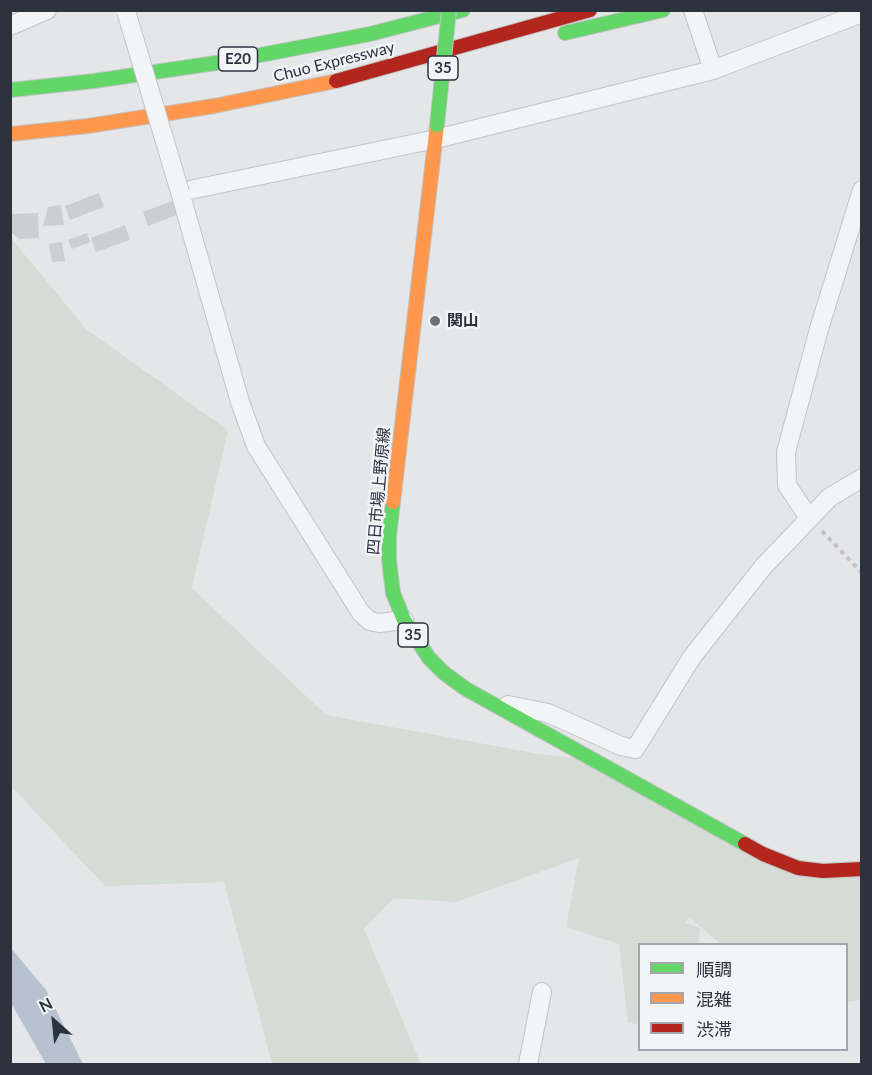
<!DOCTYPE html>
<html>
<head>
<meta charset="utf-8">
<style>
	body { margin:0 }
	#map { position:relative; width:872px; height:1075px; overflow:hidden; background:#e4e6e8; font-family:Lato,"Noto Sans JP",sans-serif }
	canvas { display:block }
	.frame { position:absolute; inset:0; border:12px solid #2c333f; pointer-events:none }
	.legend { position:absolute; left:638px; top:943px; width:210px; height:108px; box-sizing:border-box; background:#f2f4f7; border:2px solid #a3a7ad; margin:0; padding:8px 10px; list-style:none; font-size:18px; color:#2c333f }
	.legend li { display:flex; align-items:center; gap:12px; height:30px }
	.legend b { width:30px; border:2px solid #a3a7ad }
	.north { position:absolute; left:24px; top:991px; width:60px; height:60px; -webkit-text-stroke:4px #f2f4f7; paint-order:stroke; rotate:333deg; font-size:16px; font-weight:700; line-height:24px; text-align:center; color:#2c333f }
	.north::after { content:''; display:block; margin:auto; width:21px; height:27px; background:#2c333f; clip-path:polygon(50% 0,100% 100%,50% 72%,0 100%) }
</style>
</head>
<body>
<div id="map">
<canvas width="872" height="1075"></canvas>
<div class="frame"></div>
<ul class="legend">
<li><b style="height:8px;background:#63d668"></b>順調</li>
<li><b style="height:8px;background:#ff974d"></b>混雑</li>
<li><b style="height:8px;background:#b3261e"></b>渋滞</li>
</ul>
<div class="north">N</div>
</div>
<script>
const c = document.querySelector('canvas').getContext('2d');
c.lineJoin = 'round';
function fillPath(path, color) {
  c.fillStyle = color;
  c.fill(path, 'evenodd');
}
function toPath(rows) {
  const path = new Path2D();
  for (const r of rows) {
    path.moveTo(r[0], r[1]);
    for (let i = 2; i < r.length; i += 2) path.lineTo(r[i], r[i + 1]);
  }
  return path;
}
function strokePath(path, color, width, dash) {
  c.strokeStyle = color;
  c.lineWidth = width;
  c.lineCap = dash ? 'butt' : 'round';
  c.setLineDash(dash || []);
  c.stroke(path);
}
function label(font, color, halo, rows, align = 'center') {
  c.font = font + ' Lato,"Noto Sans JP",sans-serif';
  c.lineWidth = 5;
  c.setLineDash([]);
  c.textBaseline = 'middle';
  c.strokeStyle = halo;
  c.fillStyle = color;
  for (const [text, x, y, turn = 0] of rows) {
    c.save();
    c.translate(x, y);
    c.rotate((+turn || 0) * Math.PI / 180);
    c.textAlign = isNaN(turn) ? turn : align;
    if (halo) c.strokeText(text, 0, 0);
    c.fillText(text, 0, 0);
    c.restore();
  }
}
const green = toPath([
	[10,237,87,330,228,430,192,588,326,715,539,754,592,760,763,854,861,869,861,1000,847,1002,846,944,721,944,689,917,685,923,700,928,698,944,640,944,639,1024,628,1023,619,944,566,927,579,858,456,902,394,898,364,929,421,1064,272,1064,224,882,105,886,11,786]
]);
const water = toPath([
	[11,948,46,990,83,1064,46,1064,11,1003]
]);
const building = toPath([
	[99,193,104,207,70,220,65,206],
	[177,199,182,213,148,226,143,212],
	[61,205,64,225,43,226,48,207],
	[38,213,39,238,19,239,10,231,10,214],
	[125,225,130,240,96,252,91,238],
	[87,233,90,242,72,249,68,240],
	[62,242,65,261,52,262,49,244]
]);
const path = toPath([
	[822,531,862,573]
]);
const street = toPath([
	[693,10,713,70],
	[10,26,47,10],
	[809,518,787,485,786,452,819,329,862,190],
	[404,620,379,623,370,621,361,613,256,446,240,402,180,192,436,139,713,70,862,13],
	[508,705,548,713,621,746,635,749,692,657,763,567,830,497,862,478],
	[528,1064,542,992]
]);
const fast = toPath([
	[565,33,663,10],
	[10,90,94,81,229,61,370,34,463,10],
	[393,502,389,537,389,560,393,593,404,620,429,658,444,673,466,689,745,844]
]);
const slow = toPath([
	[10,134,88,126,214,106,336,81],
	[393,502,437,125]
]);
const jam = toPath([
	[336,81,590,10],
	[745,844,763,854,798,868,823,871,862,869]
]);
const streetBridge = toPath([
	[126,11,180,192]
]);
const fastBridge = toPath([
	[437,125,449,10]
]);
const markers = [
	[435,321,6,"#6c727a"]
];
const shields = [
	[238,59,39],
	[443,68,30],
	[413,635,30]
];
const shieldNames = [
	["E20",238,59],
	["35",443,68],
	["35",413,635]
];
const streetNames = [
	["Chuo Expressway",334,62,-14],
	["四日市場上野原線",379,491,-85]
];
const poiNames = [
	["関山",447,321]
];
fillPath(green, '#d5dbd5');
fillPath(water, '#b6c2d0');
fillPath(building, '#ccced0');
strokePath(street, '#c2c4c6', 20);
strokePath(fast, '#c1c3c5', 16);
strokePath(slow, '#c1c3c5', 16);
strokePath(jam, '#c1c3c5', 16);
strokePath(path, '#c3c3c7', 4, [4.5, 4.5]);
strokePath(street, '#f3f4f5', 18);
strokePath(fast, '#63d668', 14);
strokePath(slow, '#ff974d', 14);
strokePath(jam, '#b3261e', 14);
strokePath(streetBridge, '#c2c4c6', 20, []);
strokePath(fastBridge, '#c1c3c5', 16, []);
strokePath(streetBridge, '#f3f4f5', 18);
strokePath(fastBridge, '#63d668', 14);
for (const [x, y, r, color] of markers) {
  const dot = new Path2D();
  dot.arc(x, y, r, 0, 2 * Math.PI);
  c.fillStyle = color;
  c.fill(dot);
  strokePath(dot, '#f2f4f7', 2);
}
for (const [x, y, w] of shields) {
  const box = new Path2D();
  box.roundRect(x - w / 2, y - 12, w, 24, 4.5);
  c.fillStyle = '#f2f4f7';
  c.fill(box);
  strokePath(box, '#2c333f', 1.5);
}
label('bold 15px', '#2c333f', null, shieldNames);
label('16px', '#2c333f', '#f2f4f7', streetNames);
label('bold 16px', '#2c333f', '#f2f4f7', poiNames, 'left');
</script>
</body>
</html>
